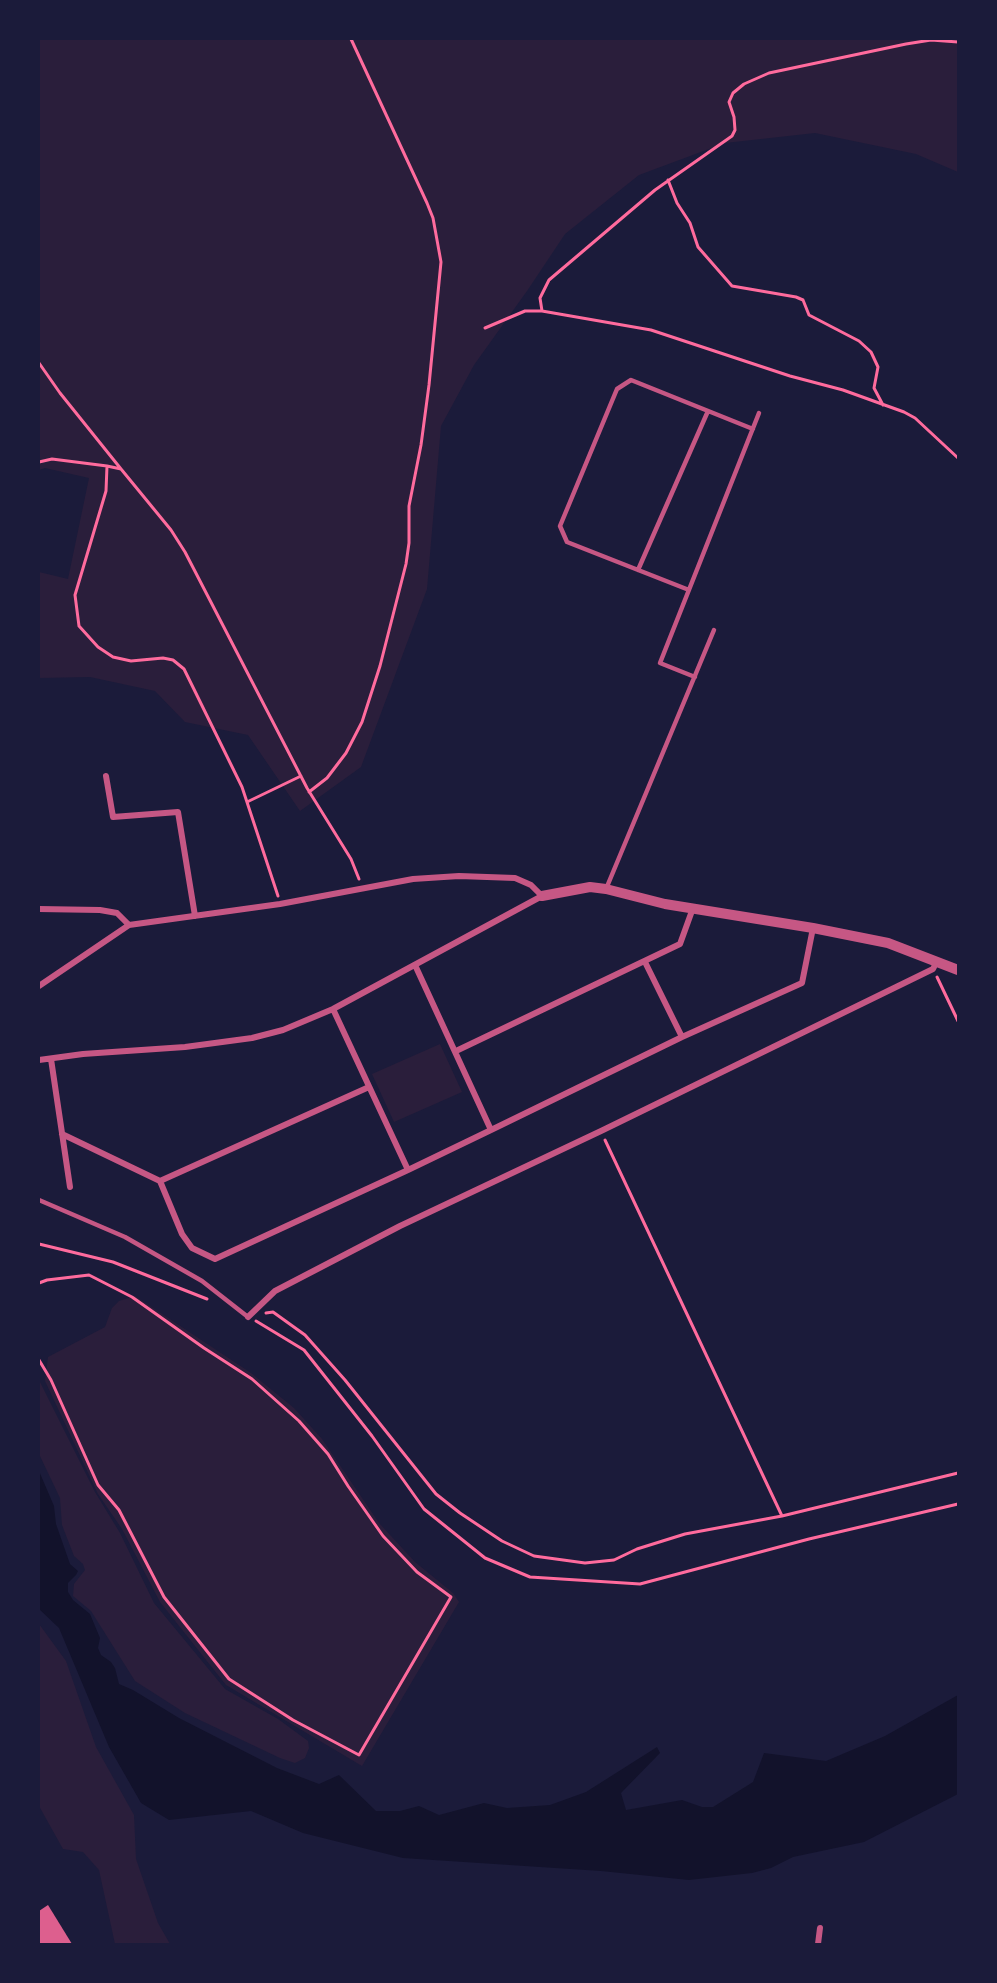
<!DOCTYPE html>
<html>
<head>
<meta charset="utf-8">
<style>
	body { margin:0 }
	#map { position:relative; width:997px; height:1983px; overflow:hidden; background:#1b1b3a; font-family:Montserrat,sans-serif }
	canvas { display:block }
	.frame { position:absolute; inset:0; border:40px solid #1b1b3a; pointer-events:none }
</style>
</head>
<body>
<div id="map">
<canvas width="997" height="1983"></canvas>
<div class="frame"></div>
</div>
<script>
const c = document.querySelector('canvas').getContext('2d');
c.lineJoin = 'round';
function fillPath(path, color) {
  c.fillStyle = color;
  c.fill(path, 'evenodd');
}
function toPath(rows) {
  const path = new Path2D();
  for (const r of rows) {
    path.moveTo(r[0], r[1]);
    for (let i = 2; i < r.length; i += 2) path.lineTo(r[i], r[i + 1]);
  }
  return path;
}
function strokePath(path, color, width, dash) {
  c.strokeStyle = color;
  c.lineWidth = width;
  c.lineCap = dash ? 'butt' : 'round';
  c.setLineDash(dash || []);
  c.stroke(path);
}
const green = toPath([
	[39,39,958,39,958,172,916,154,815,133,725,143,639,175,565,234,527,291,474,365,441,426,427,589,361,767,300,811,248,735,185,722,155,691,90,677,39,678,39,572,68,579,89,478,45,468,39,470],
	[440,1044,462,1092,394,1122,372,1074],
	[135,1296,251,1373,294,1408,322,1439,379,1523,415,1562,453,1593,459,1602,362,1766,226,1685,160,1602,122,1529,98,1494,45,1381,48,1357,105,1327,112,1308,119,1301],
	[39,1380,95,1492,120,1533,154,1603,225,1689,278,1719,308,1741,309,1748,305,1758,295,1763,280,1758,185,1713,135,1681,91,1611,73,1596,74,1584,85,1570,83,1564,74,1556,62,1525,60,1498,39,1454],
	[39,1624,66,1661,96,1747,134,1815,136,1859,158,1923,170,1944,115,1944,99,1870,83,1852,63,1849,39,1806]
]);
const water = toPath([
	[39,1471,54,1506,56,1524,70,1564,78,1571,76,1575,68,1583,68,1592,73,1600,90,1614,100,1638,98,1648,101,1655,111,1662,115,1668,119,1684,133,1690,179,1718,277,1768,319,1784,339,1775,376,1811,400,1811,419,1806,439,1815,484,1803,507,1808,550,1805,586,1792,657,1747,660,1753,621,1793,626,1810,682,1800,702,1807,713,1807,753,1782,764,1753,826,1761,885,1736,958,1695,958,1794,864,1842,793,1857,771,1868,752,1873,689,1880,601,1871,403,1858,303,1833,251,1811,169,1820,141,1803,109,1747,59,1628,39,1609]
]);
const building = toPath([
	[48,1905,72,1944,39,1944,39,1911]
]);
const path = toPath([
	[668,180,677,203,690,223,698,247,732,286,796,297,803,300,809,315,859,341,871,352,878,367,874,388,883,405],
	[542,311,540,298,549,280,655,190,732,136,735,130,734,117,729,102,733,93,744,84,769,73,906,44,931,40,958,42],
	[485,328,525,311,542,311,651,330,790,376,843,390,904,412,915,418,958,458],
	[39,363,60,393,121,469,107,466,106,491,75,595,79,626,98,647,113,657,131,661,163,658,173,660,184,669,242,787,278,896],
	[39,462,52,459,107,466],
	[121,469,171,530,185,552,307,788,351,859,359,879],
	[309,792,327,778,346,753,362,722,380,666,406,564,409,543,409,506,421,445,429,385,441,262,433,218,427,203,351,39],
	[247,802,301,776],
	[937,977,958,1021],
	[605,1140,782,1516],
	[39,1244,113,1262,207,1299],
	[39,1283,47,1280,89,1275,132,1297,204,1348,252,1379,299,1421,328,1454,348,1486,383,1536,417,1572,451,1597,359,1755,293,1720,229,1679,164,1597,119,1510,98,1485,51,1380,39,1360],
	[266,1313,273,1312,305,1335,345,1380,436,1494,460,1513,502,1541,534,1556,585,1563,614,1560,637,1549,685,1534,782,1516,958,1473],
	[256,1321,304,1350,372,1436,424,1509,485,1558,530,1577,640,1584,809,1539,958,1504]
]);
const service = toPath([
	[638,570,708,411],
	[689,590,567,542,560,526,617,389,631,380,753,429],
	[695,677,660,663,759,413],
	[606,889,714,630],
	[39,1200,125,1237,202,1281,248,1317]
]);
const minor = toPath([
	[106,776,113,817,178,812,195,916],
	[39,909,100,910,117,913,129,925],
	[645,962,682,1037],
	[39,986,129,925,280,904,413,879,459,876,515,878,531,885,542,896,333,1009,283,1030,252,1038,185,1047,83,1054,39,1060],
	[333,1009,408,1170],
	[456,1051,680,944,693,908],
	[51,1059,70,1187],
	[491,1130,682,1037,802,983,813,928],
	[62,1134,160,1181,182,1234,192,1248,215,1259,408,1170,491,1130,415,965],
	[160,1181,369,1087],
	[248,1317,275,1291,400,1226,601,1131,933,969,937,961],
	[818,1944,820,1928]
]);
const tertiary = toPath([
	[542,896,590,887,606,889,665,904,813,928,888,943,958,970]
]);
fillPath(green, '#2a1e3b');
fillPath(water, '#12122b');
fillPath(building, '#dd5f8e');
strokePath(path, '#ff6b9d', 3);
strokePath(service, '#c65784', 4.5);
strokePath(minor, '#c65784', 6);
strokePath(tertiary, '#c65784', 10);
</script>
</body>
</html>
